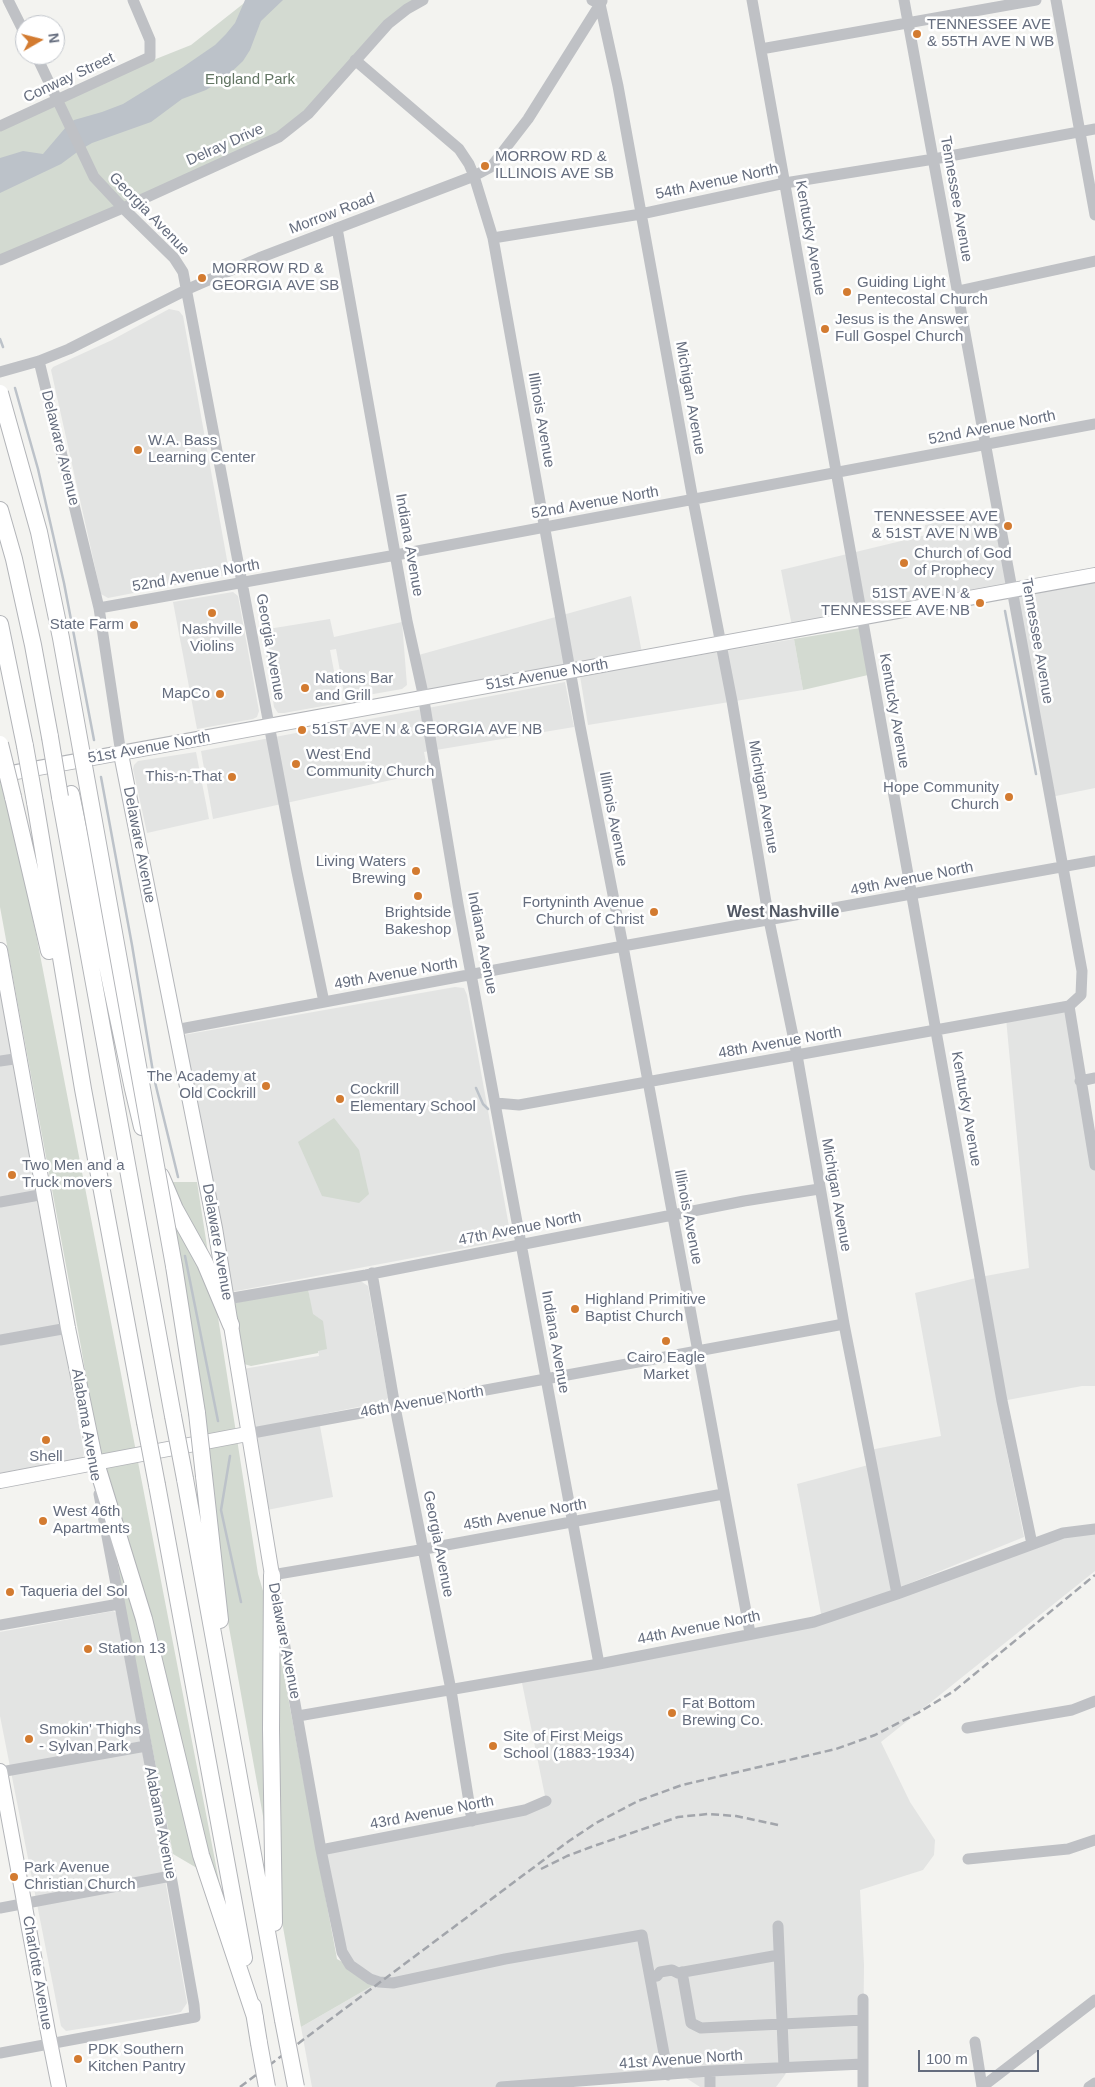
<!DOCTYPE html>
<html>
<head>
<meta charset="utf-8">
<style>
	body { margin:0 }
	#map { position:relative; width:1095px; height:2087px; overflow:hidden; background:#f3f3f0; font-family:Helvetica,sans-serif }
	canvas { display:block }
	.north { position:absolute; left:15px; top:15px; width:50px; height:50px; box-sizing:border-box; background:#fff; border:1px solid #c1c5cb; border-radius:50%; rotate:82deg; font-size:14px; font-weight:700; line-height:20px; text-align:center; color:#656d7e }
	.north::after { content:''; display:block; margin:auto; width:18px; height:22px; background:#d37b30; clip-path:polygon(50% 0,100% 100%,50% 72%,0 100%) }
	.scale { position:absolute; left:918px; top:2050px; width:121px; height:22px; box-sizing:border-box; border:2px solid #656d7e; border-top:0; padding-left:6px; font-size:15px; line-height:18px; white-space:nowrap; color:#656d7e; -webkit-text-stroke:4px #fff; paint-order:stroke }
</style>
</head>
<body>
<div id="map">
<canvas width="1095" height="2087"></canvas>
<div class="north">N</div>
<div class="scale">100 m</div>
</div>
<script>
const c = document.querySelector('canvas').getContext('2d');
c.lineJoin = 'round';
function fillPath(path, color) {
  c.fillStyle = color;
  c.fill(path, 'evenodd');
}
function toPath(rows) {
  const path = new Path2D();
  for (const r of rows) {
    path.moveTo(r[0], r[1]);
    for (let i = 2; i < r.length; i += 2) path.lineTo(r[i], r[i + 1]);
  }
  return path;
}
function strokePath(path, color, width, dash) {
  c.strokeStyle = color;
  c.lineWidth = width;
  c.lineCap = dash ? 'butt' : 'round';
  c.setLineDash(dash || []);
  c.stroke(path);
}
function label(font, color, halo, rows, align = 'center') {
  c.font = font + ' Helvetica,sans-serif';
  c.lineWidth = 5;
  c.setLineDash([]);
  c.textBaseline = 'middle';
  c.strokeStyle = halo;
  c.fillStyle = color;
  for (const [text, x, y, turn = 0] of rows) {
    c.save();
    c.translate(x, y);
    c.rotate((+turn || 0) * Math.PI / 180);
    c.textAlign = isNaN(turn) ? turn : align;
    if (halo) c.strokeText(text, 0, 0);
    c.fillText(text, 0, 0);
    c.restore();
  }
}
const built = toPath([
	[169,309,179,311,183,316,229,571,226,575,108,598,101,594,51,370,53,367,112,340],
	[998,511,1013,590,1095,577,1095,788,1051,797,1013,590,793,631,781,570,926,535,925,525],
	[233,592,238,596,259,711,257,717,253,719,197,729,173,602],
	[631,596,643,658,423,697,415,656],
	[330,619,334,637,402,622,407,685,402,689,345,699,336,649,330,650,340,703,284,713,278,713,274,707,262,630],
	[794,639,803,690,588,725,580,676],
	[565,682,574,727,424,752,428,772,213,819,201,751],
	[196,752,209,819,147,833,133,769,134,765,138,761],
	[0,986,84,1453,83,1458,0,1473],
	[455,987,464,988,467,995,510,1232,508,1237,503,1241,231,1292,183,1035],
	[1068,1006,1095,1144,1095,1386,1082,1386,1002,1401,1001,1423,1024,1537,839,1612,1032,1544,1095,1529,1095,1571,881,1742,910,1802,935,1840,934,1855,923,1870,860,1890,864,1965,863,2061,790,2068,776,2087,700,2087,680,2074,498,2087,312,2087,301,2027,379,1982,342,1952,321,1850,546,1801,521,1678,822,1619,797,1484,872,1464,870,1450,941,1436,915,1293,980,1277,1029,1268,1006,1018],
	[359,1280,368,1286,388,1398,383,1402,318,1415,333,1497,267,1510,243,1369,319,1356,308,1289],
	[113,1611,118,1614,187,2003,181,2012,167,2015,66,2031,61,2026,0,1716,0,1632]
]);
const green = toPath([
	[248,0,423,0,407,9,298,124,0,260,0,128,98,82,191,45],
	[860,628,868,675,803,690,794,639],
	[0,767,36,934,219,1881,173,1854,125,1608,81,1347,0,907],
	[334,1118,359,1150,369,1194,359,1203,322,1196,298,1142],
	[168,1182,197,1182,258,1574,277,1638,337,1959,379,1982,301,2027,223,1594,201,1387],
	[308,1289,313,1314,323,1321,327,1349,318,1351,318,1353,251,1366,244,1364,234,1303]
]);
const water = toPath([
	[245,0,283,0,261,21,250,50,243,61,225,78,206,90,182,99,151,122,92,143,80,150,61,164,0,193,0,158,23,151,43,154,66,127,74,120,102,112,123,104,183,67,215,45,226,34,235,23]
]);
const stream = toPath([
	[0,339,3,347],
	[15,388,38,469,64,583,94,740],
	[1005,611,1036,774],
	[101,777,132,945,154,1078,178,1177],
	[476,1088,483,1104,488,1109],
	[185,1256,218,1421],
	[230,1456,221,1510,241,1602]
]);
const minor = toPath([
	[8,0,25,34],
	[592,0,600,4,618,86,693,500,732,701,769,920,797,1055,844,1324,897,1594],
	[752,0,1002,1401,1032,1544],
	[904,0,1082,971,1081,995,1069,1006],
	[1056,0,1095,215],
	[761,49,1036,0],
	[36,55,94,177,123,208,174,258,183,272,297,872,324,1002],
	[355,60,459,149,469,164,474,176,493,238,580,726,623,946,750,1633],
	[0,126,150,57,150,40,133,0],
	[337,228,407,621,422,689,458,904,599,1664],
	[493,238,641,214,785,183,934,159,1095,129],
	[0,260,123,208,279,137,308,114,388,24,407,9,423,0],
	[958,291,1095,261],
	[39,361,99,608,121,754],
	[0,372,39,361,69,349,188,289,259,258,474,176,491,167,528,119,602,1],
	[99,608,396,555,1095,424],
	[1069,1006,1095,1165],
	[175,1030,623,946,1095,861],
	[0,1061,21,1058],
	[1080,1081,1095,1078],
	[496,1103,519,1105,1069,1006],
	[0,1202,45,1194],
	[372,1273,395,1407,451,1690,472,1821],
	[227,1299,366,1275,744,1201,819,1189],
	[0,1340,68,1328],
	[247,1434,844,1324],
	[273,1581,272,1575,414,1551,723,1494],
	[277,1602,321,1850,342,1952,350,1965,370,1979,379,1982,393,1983,505,1959,642,1935,668,2075],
	[0,1625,119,1604],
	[298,1716,599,1664,814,1622,897,1594,1063,1533,1095,1529],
	[967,1728,1072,1710,1095,1701],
	[0,1772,146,1746],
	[321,1850,525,1810,546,1801],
	[968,1859,1068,1849,1095,1840],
	[0,1908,171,1876],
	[778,1926,784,2068],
	[682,1972,691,2023,701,2028,863,2020],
	[650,1977,657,1976,660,1972,672,1970,678,1973,779,1955],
	[863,1999,863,2087],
	[975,2042,982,2087],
	[0,2053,195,2017,194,2005,171,1876,99,1494],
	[710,2071,710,2087],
	[501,2087,710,2071,863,2064],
	[982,2087,1095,2000],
	[1089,2087,1095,2083]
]);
const major = toPath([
	[121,754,215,1228,272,1575],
	[0,775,1095,575],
	[0,950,68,1328,96,1463],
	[0,1481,247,1434],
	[0,1771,48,2032,59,2087]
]);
const highway = toPath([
	[0,510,14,559,33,645,50,737],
	[0,624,25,746],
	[71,794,133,1089,142,1127],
	[13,797,49,951],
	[60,797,173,1416],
	[35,802,83,1089,145,1422],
	[161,1176,175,1209,205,1263,231,1325],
	[174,1266,197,1413],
	[96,1463,144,1619,201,1855,255,2017],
	[204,1476,220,1620],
	[185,1479,283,2020],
	[157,1485,244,1958],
	[272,1575,271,1729,274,1923],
	[253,2006,259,2043]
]);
const rail = toPath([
	[541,1869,567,1856,591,1847,678,1817,708,1814,736,1816,778,1825],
	[240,2087,569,1841,596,1823,638,1801,682,1785,836,1749,875,1735,918,1713,954,1691,1095,1575]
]);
const highwayBridge = toPath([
	[0,393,39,532,61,638,174,1266],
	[50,737,60,797],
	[0,744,13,797],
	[25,746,35,802],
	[197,1413,204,1476],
	[173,1416,185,1479],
	[145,1422,157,1485],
	[283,2020,296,2087],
	[259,2043,267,2087]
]);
const markers = [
	[917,34,5,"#d37b30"],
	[485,166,5,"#d37b30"],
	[202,278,5,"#d37b30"],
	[847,292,5,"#d37b30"],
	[825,329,5,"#d37b30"],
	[138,450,5,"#d37b30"],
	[1008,526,5,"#d37b30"],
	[904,563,5,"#d37b30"],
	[980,603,5,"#d37b30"],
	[212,613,5,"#d37b30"],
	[134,625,5,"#d37b30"],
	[305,688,5,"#d37b30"],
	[220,694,5,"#d37b30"],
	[302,730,5,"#d37b30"],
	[296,764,5,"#d37b30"],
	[232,777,5,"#d37b30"],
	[1009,797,5,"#d37b30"],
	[416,871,5,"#d37b30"],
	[418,896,5,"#d37b30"],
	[654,912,5,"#d37b30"],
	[266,1086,5,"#d37b30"],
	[340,1099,5,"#d37b30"],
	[12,1175,5,"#d37b30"],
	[575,1309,5,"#d37b30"],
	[666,1341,5,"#d37b30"],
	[46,1440,5,"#d37b30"],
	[43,1521,5,"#d37b30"],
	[10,1592,5,"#d37b30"],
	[88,1649,5,"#d37b30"],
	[672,1713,5,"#d37b30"],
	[29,1739,5,"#d37b30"],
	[493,1746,5,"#d37b30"],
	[14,1877,5,"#d37b30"],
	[78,2059,5,"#d37b30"]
];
const poiNames = [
	["TENNESSEE AVE",927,25],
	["& 55TH AVE N WB",927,42],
	["MORROW RD &",495,157],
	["ILLINOIS AVE SB",495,174],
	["MORROW RD &",212,269],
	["GEORGIA AVE SB",212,286],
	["Guiding Light",857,283],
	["Pentecostal Church",857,300],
	["Jesus is the Answer",835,320],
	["Full Gospel Church",835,337],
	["W.A. Bass",148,441],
	["Learning Center",148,458],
	["TENNESSEE AVE",998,517,"right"],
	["& 51ST AVE N WB",998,534,"right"],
	["Church of God",914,554],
	["of Prophecy",914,571],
	["51ST AVE N &",970,594,"right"],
	["TENNESSEE AVE NB",970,611,"right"],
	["State Farm",124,625,"right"],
	["Nashville",212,630,"center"],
	["Violins",212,647,"center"],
	["Nations Bar",315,679],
	["and Grill",315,696],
	["MapCo",210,694,"right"],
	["51ST AVE N & GEORGIA AVE NB",312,730],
	["West End",306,755],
	["Community Church",306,772],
	["This-n-That",222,777,"right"],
	["Hope Community",999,788,"right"],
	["Church",999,805,"right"],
	["Living Waters",406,862,"right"],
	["Brewing",406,879,"right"],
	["Fortyninth Avenue",644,903,"right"],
	["Church of Christ",644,920,"right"],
	["Brightside",418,913,"center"],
	["Bakeshop",418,930,"center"],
	["The Academy at",256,1077,"right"],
	["Old Cockrill",256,1094,"right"],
	["Cockrill",350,1090],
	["Elementary School",350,1107],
	["Two Men and a",22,1166],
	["Truck movers",22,1183],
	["Highland Primitive",585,1300],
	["Baptist Church",585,1317],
	["Cairo Eagle",666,1358,"center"],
	["Market",666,1375,"center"],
	["Shell",46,1457,"center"],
	["West 46th",53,1512],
	["Apartments",53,1529],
	["Taqueria del Sol",20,1592],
	["Station 13",98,1649],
	["Fat Bottom",682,1704],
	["Brewing Co.",682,1721],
	["Smokin' Thighs",39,1730],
	["- Sylvan Park",39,1747],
	["Site of First Meigs",503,1737],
	["School (1883-1934)",503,1754],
	["Park Avenue",24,1868],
	["Christian Church",24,1885],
	["PDK Southern",88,2050],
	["Kitchen Pantry",88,2067]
];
const streetNames = [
	["Conway Street",69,78,-25],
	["Delray Drive",225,145,-24],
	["54th Avenue North",717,182,-12],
	["Tennessee Avenue",956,199,80],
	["Georgia Avenue",149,214,46],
	["Morrow Road",332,214,-21],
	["Kentucky Avenue",810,238,80],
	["Michigan Avenue",690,398,80],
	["Illinois Avenue",541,420,80],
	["52nd Avenue North",992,428,-11],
	["Delaware Avenue",60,448,76],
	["52nd Avenue North",595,503,-10],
	["Indiana Avenue",409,545,80],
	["52nd Avenue North",196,576,-10],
	["Tennessee Avenue",1037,641,80],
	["Georgia Avenue",270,647,80],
	["51st Avenue North",547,675,-10],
	["Kentucky Avenue",894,711,80],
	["51st Avenue North",149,748,-10],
	["Michigan Avenue",763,797,80],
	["Illinois Avenue",613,819,79],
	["Delaware Avenue",139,845,79],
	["49th Avenue North",912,879,-11],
	["Indiana Avenue",482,943,79],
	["49th Avenue North",396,974,-10],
	["48th Avenue North",780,1043,-10],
	["Kentucky Avenue",966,1109,80],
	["Michigan Avenue",836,1195,80],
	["Illinois Avenue",688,1217,79],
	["47th Avenue North",520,1229,-11],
	["Delaware Avenue",217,1242,80],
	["Indiana Avenue",555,1342,80],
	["46th Avenue North",422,1402,-10],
	["Alabama Avenue",86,1425,80],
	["45th Avenue North",525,1515,-10],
	["Georgia Avenue",438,1544,79],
	["44th Avenue North",699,1628,-11],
	["Delaware Avenue",284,1641,79],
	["43rd Avenue North",432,1813,-11],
	["Alabama Avenue",160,1823,79],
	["Charlotte Avenue",37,1973,80],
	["41st Avenue North",681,2060,-4]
];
const parkNames = [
	["England Park",250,80]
];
const neighbourhoodNames = [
	["West Nashville",783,913]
];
fillPath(built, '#e3e4e3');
fillPath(green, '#d3dad1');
fillPath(water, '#bcc2c9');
strokePath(stream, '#bcc2c9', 2.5);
strokePath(major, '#b3b5b9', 16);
strokePath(highway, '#b2b4b8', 18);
strokePath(minor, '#bfc1c5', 11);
strokePath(major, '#fff', 14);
strokePath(highway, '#fff', 16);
strokePath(rail, '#a2a5ab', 2.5, [8, 4]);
strokePath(highwayBridge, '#b2b4b8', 18, []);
strokePath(highwayBridge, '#fff', 16);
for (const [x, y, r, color] of markers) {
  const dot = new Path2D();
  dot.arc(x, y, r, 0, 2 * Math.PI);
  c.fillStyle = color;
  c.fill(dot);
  strokePath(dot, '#fff', 2);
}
label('15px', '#656d7e', '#fff', poiNames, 'left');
label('15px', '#656d7e', '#fff', streetNames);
label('15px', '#637664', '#fff', parkNames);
label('bold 16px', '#525864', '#fff', neighbourhoodNames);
</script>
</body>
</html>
